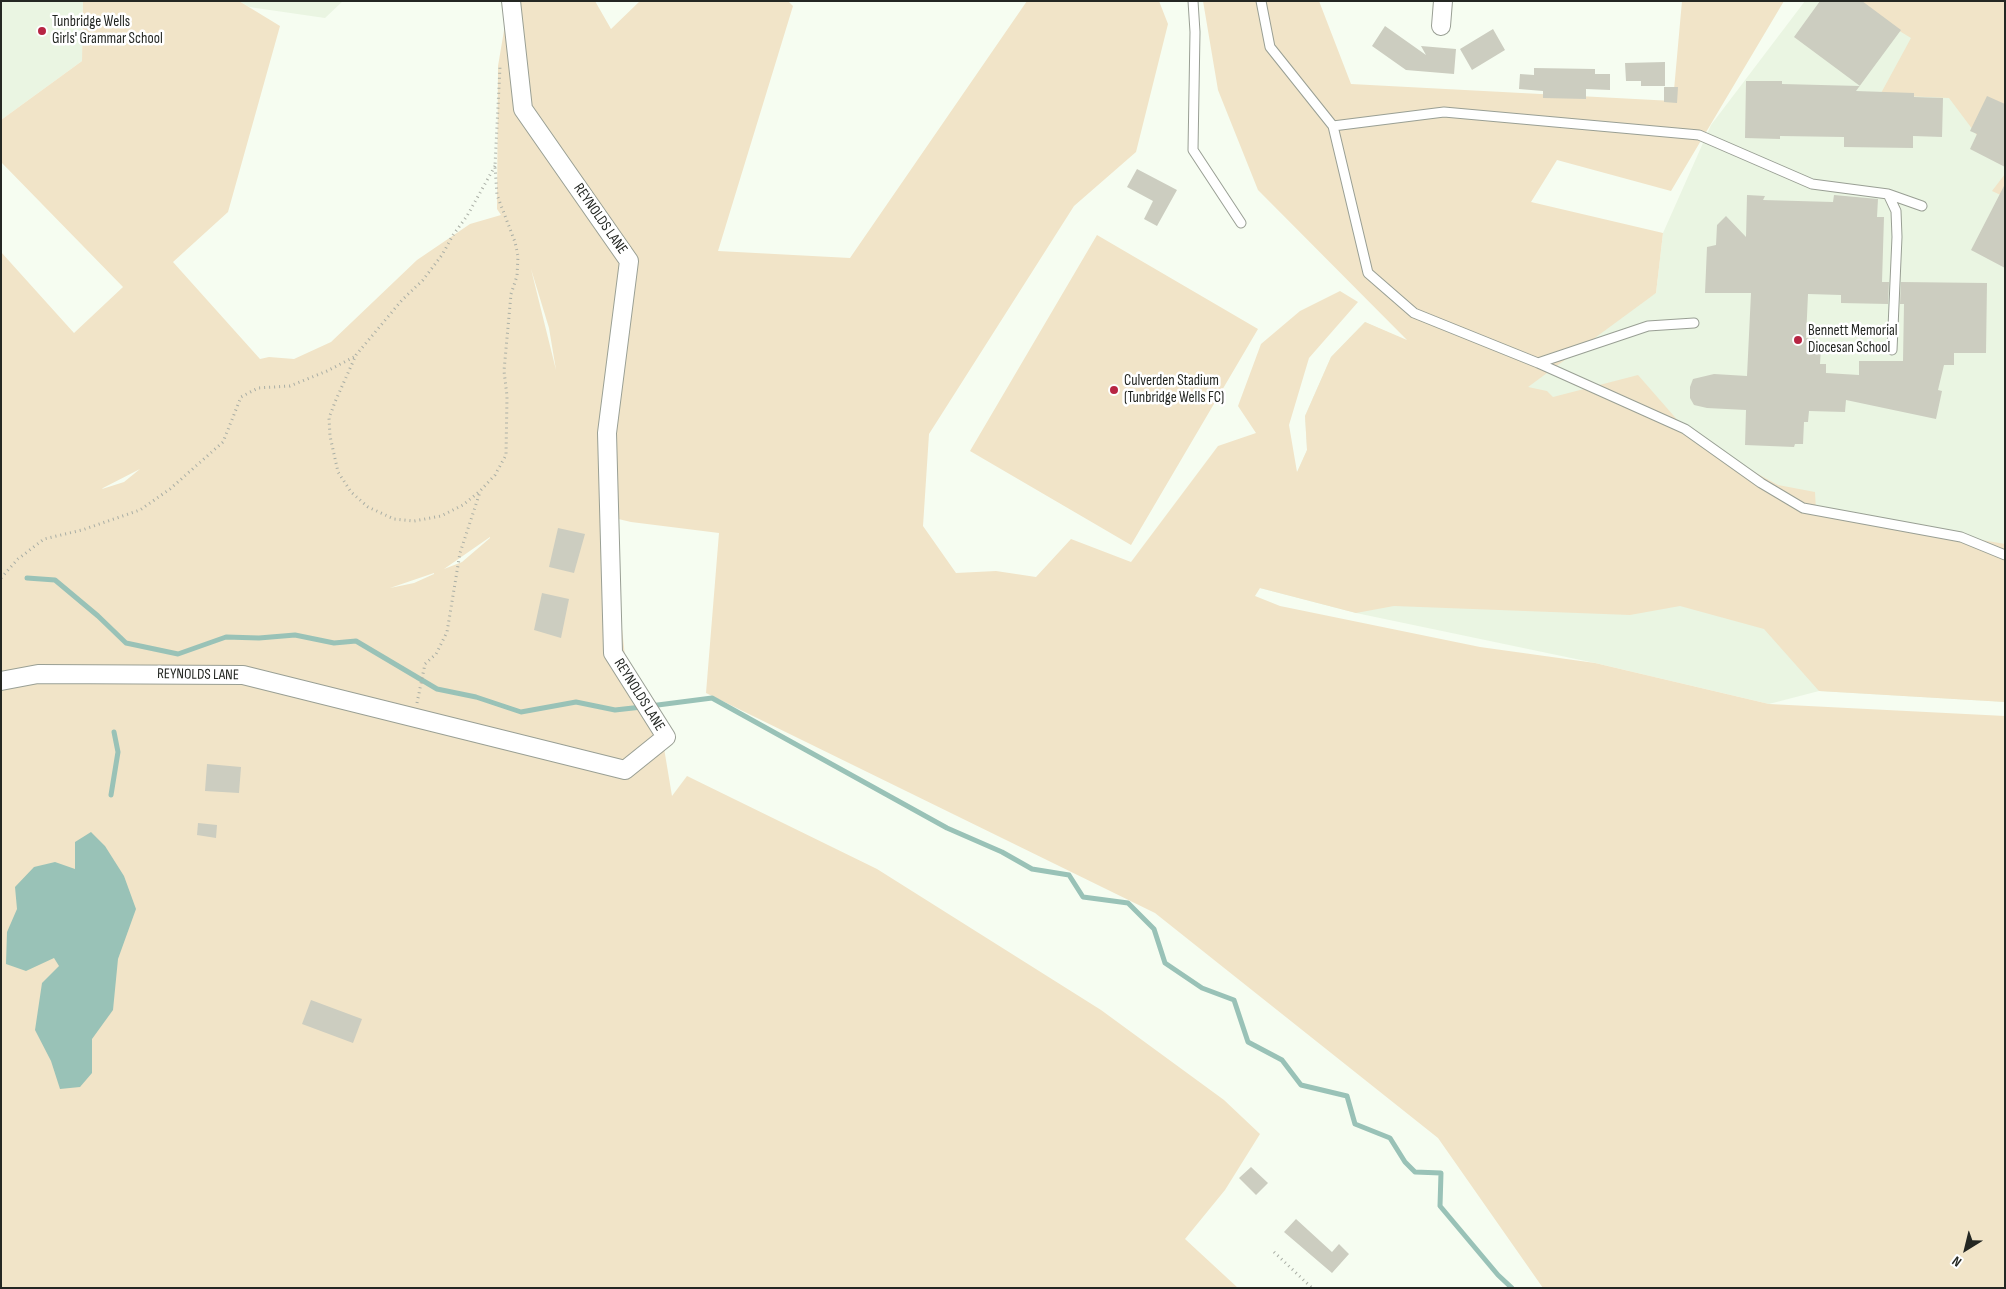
<!DOCTYPE html>
<html>
<head>
<meta charset="utf-8">
<style>
	body { margin:0 }
	#map { position:relative; width:2006px; height:1289px; overflow:hidden; background:#f6fdf1; font-family:"Sofia Sans Condensed",sans-serif }
	canvas { display:block }
	.frame { position:absolute; inset:0; border:2px solid #242723; pointer-events:none }
	.north { position:absolute; left:1941px; top:1224px; width:50px; height:50px; -webkit-text-stroke:4px #fff; paint-order:stroke; rotate:216deg; font-size:14px; font-weight:700; line-height:20px; text-align:center; color:#242723 }
	.north::after { content:''; display:block; margin:auto; width:18px; height:22px; background:#242723; clip-path:polygon(50% 0,100% 100%,50% 72%,0 100%) }
</style>
</head>
<body>
<div id="map">
<canvas width="2006" height="1289"></canvas>
<div class="frame"></div>
<div class="north">N</div>
</div>
<script>
const c = document.querySelector('canvas').getContext('2d');
c.lineJoin = 'round';
function fillPath(path, color) {
  c.fillStyle = color;
  c.fill(path, 'evenodd');
}
function toPath(rows) {
  const path = new Path2D();
  for (const r of rows) {
    path.moveTo(r[0], r[1]);
    for (let i = 2; i < r.length; i += 2) path.lineTo(r[i], r[i + 1]);
  }
  return path;
}
function strokePath(path, color, width, dash) {
  c.strokeStyle = color;
  c.lineWidth = width;
  c.lineCap = dash ? 'butt' : 'round';
  c.setLineDash(dash || []);
  c.stroke(path);
}
function label(font, color, halo, rows, align = 'center') {
  c.font = font + ' "Sofia Sans Condensed",sans-serif';
  c.lineWidth = 5;
  c.setLineDash([]);
  c.textBaseline = 'middle';
  c.strokeStyle = halo;
  c.fillStyle = color;
  for (const [text, x, y, turn = 0] of rows) {
    c.save();
    c.translate(x, y);
    c.rotate((+turn || 0) * Math.PI / 180);
    c.textAlign = isNaN(turn) ? turn : align;
    if (halo) c.strokeText(text, 0, 0);
    c.fillText(text, 0, 0);
    c.restore();
  }
}
const built = toPath([
	[1,1,83,1,82,61,1,120],
	[239,1,343,1,325,18,249,7],
	[1805,1,2005,1,2005,702,1819,691,1769,704,1595,663,1356,613,1248,585,1307,450,1305,416,1331,357,1365,322,1490,378,1656,293,1663,233,1711,125]
]);
const green = toPath([
	[83,1,239,1,280,26,228,212,173,262,260,359,269,357,294,359,331,342,417,260,470,224,501,215,497,209,498,66,509,1,595,1,611,29,640,1,788,1,793,6,718,251,850,258,1027,1,1159,1,1168,24,1136,152,1074,206,929,434,923,526,956,573,996,571,1036,577,1071,539,1131,562,1218,446,1256,433,1238,406,1261,344,1300,311,1340,291,1358,302,1309,358,1289,425,1297,472,1307,450,1305,416,1331,357,1365,322,1407,340,1258,190,1218,90,1203,1,1319,1,1351,84,1673,101,1682,1,1784,1,1671,191,1557,160,1531,202,1663,233,1656,293,1528,387,1547,391,1553,397,1638,375,1694,439,1778,485,1815,492,1816,511,2005,544,2005,702,1819,691,1764,629,1680,606,1630,615,1394,606,1356,613,1260,588,1255,596,1280,606,1480,647,1595,663,1769,704,2005,716,2005,1288,1543,1288,1438,1138,1155,913,706,693,719,533,631,522,610,517,627,675,661,730,672,796,687,776,877,869,1101,1010,1224,1100,1260,1134,1225,1190,1185,1239,1238,1288,1,1288,1,252,74,333,123,287,1,162,1,120,82,61],
	[531,269,549,328,556,370],
	[140,469,124,482,102,489,103,488],
	[490,538,462,562,444,569,490,537],
	[434,574,414,583,390,588,434,573],
	[1850,1,2005,1,2005,153,1979,138,1949,98,1880,95,1911,38],
	[2005,174,2005,197,1992,191],
	[1097,235,1258,329,1131,545,970,451]
]);
const water = toPath([
	[91,832,105,846,124,876,136,909,118,959,113,1010,92,1039,92,1073,80,1087,60,1089,51,1061,35,1030,42,983,59,966,54,958,26,971,6,964,7,932,17,909,15,887,34,867,55,862,75,869,75,842]
]);
const stream = toPath([
	[27,578,55,580,98,616,126,643,178,654,226,637,259,638,295,635,334,643,356,641,437,689,476,697,521,712,576,702,615,710,642,707],
	[650,706,712,698,947,828,1002,852,1032,869,1069,875,1083,897,1128,903,1154,929,1165,963,1202,988,1234,1000,1248,1042,1282,1060,1301,1085,1347,1096,1355,1124,1390,1138,1405,1162,1415,1172,1441,1173,1440,1206,1498,1275,1512,1288],
	[111,795,118,752,114,732]
]);
const building = toPath([
	[1820,1,1862,1,1901,30,1856,91,1914,93,1914,97,1943,98,1942,137,1913,136,1913,148,1844,147,1844,137,1780,136,1780,139,1745,138,1746,81,1782,81,1782,84,1860,86,1794,37],
	[1385,26,1426,55,1421,46,1456,49,1454,74,1406,70,1372,46],
	[1493,29,1505,50,1472,70,1460,49],
	[1665,62,1665,86,1641,86,1641,81,1626,81,1625,63],
	[1534,68,1595,69,1595,74,1610,74,1610,90,1586,89,1586,99,1543,98,1543,91,1519,89,1520,74,1534,75],
	[1664,87,1678,87,1677,103,1664,102],
	[1987,96,2005,104,2005,167,1970,149,1977,134,1970,131],
	[1137,169,1177,190,1157,226,1144,219,1153,201,1127,187],
	[2005,184,2005,268,1971,250],
	[1747,195,1765,196,1763,200,1833,202,1834,195,1878,199,1877,217,1884,217,1882,282,1889,282,1888,304,1841,303,1841,295,1808,294,1806,338,1815,339,1815,348,1821,348,1820,364,1826,364,1826,373,1859,375,1859,361,1903,361,1904,304,1900,304,1901,282,1987,283,1986,353,1954,353,1954,365,1944,365,1938,390,1942,391,1936,419,1846,400,1845,412,1809,411,1808,422,1804,422,1803,444,1795,444,1794,447,1745,445,1746,410,1707,408,1694,405,1690,398,1690,387,1693,379,1714,374,1747,376,1751,293,1705,293,1707,247,1716,245,1717,225,1726,216,1746,237],
	[558,528,585,534,574,573,549,567],
	[542,593,569,599,561,638,534,630],
	[207,764,241,767,239,793,205,791],
	[198,823,217,825,216,838,197,835],
	[311,1000,362,1019,353,1043,302,1024],
	[1251,1167,1268,1183,1256,1195,1239,1178],
	[1296,1219,1332,1252,1339,1244,1349,1254,1332,1273,1284,1232]
]);
const path = toPath([
	[495,166,467,216,453,235,442,255,423,280,402,300,356,355,335,402,329,418,330,436,338,472,351,492,368,507,394,519,414,521,441,516,463,505,480,491,495,475,506,455,507,396,504,371,511,294,517,276,518,256,515,242,497,195,495,166,500,67],
	[1,578,18,559,44,539,82,530,140,510,170,489,223,442,241,397,258,388,290,386,327,371,356,356],
	[417,703,425,664,436,654,447,632,460,553,480,492],
	[1274,1252,1312,1288]
]);
const service = toPath([
	[1193,1,1195,32,1193,150,1241,223],
	[1261,1,1270,47,1333,126,1444,112,1699,135,1812,184,1888,194,1922,206],
	[1333,126,1368,273,1414,313,1538,363,1648,326,1694,323],
	[1888,194,1896,211,1897,237,1892,350],
	[1538,363,1685,429,1761,483,1803,508,1961,537,2005,555]
]);
const minor = toPath([
	[1441,26,1443,1],
	[1,681,38,674,243,675,625,770,666,737,613,653,607,433,629,261,523,109,511,1]
]);
const markers = [
	[42,31,5,"#b72543"],
	[1798,340,5,"#b72543"],
	[1114,390,5,"#b72543"]
];
const poiNames = [
	["Tunbridge Wells",52,22],
	["Girls' Grammar School",52,39],
	["Bennett Memorial",1808,331],
	["Diocesan School",1808,348],
	["Culverden Stadium",1124,381],
	["(Tunbridge Wells FC)",1124,398]
];
const streetNames = [
	["REYNOLDS LANE",600,219,55],
	["REYNOLDS LANE",198,675,1],
	["REYNOLDS LANE",639,695,58]
];
fillPath(built, '#eaf5e2');
fillPath(green, '#f1e4c8');
fillPath(water, '#99c2b7');
strokePath(stream, '#99c2b7', 5);
fillPath(building, '#cccdc0');
strokePath(service, '#999f94', 11);
strokePath(minor, '#999f94', 20);
strokePath(path, '#a9aea5', 3, [1, 4]);
strokePath(service, '#fff', 9);
strokePath(minor, '#fff', 18);
for (const [x, y, r, color] of markers) {
  const dot = new Path2D();
  dot.arc(x, y, r, 0, 2 * Math.PI);
  c.fillStyle = color;
  c.fill(dot);
  strokePath(dot, '#fff', 2);
}
label('15px', '#242723', '#fff', poiNames, 'left');
label('15px', '#242723', '#fff', streetNames);
</script>
</body>
</html>
